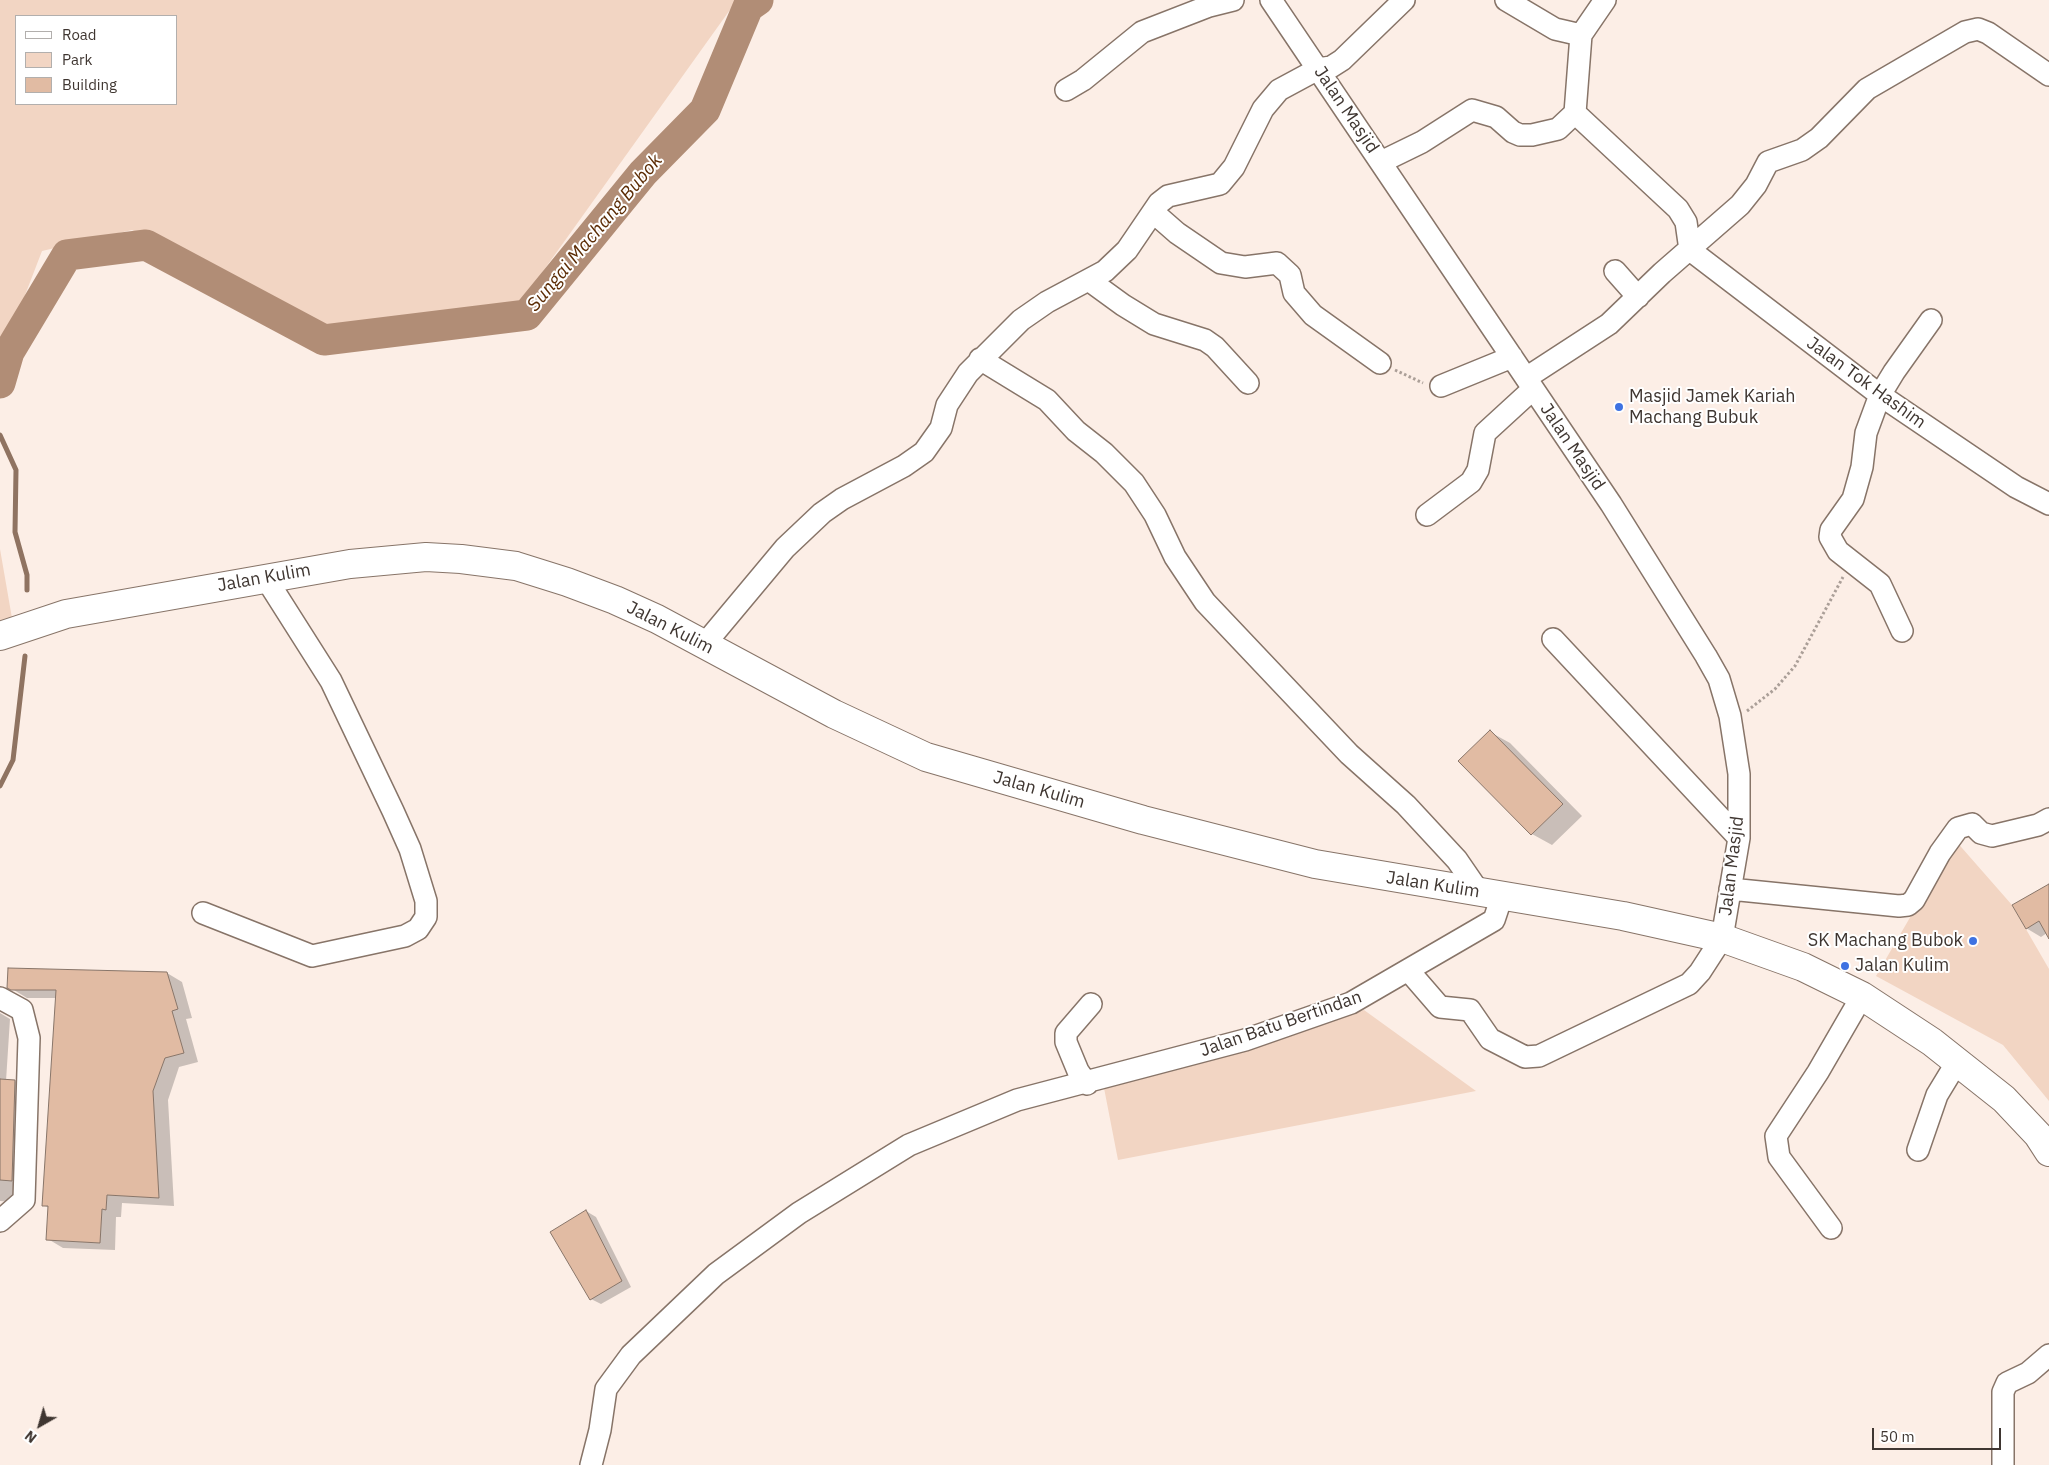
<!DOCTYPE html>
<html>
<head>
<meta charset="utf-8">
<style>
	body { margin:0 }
	#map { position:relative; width:2049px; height:1465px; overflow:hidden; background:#fceee6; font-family:"IBM Plex Sans",sans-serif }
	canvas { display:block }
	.legend { position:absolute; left:15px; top:15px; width:162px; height:90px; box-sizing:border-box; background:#fff; border:1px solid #b2afad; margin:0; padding:6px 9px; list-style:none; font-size:15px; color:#3f3631 }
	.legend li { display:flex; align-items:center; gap:10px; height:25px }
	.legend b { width:25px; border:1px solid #b2afad }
	.north { position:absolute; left:15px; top:1400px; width:50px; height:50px; -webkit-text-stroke:4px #fff; paint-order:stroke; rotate:218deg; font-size:14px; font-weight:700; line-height:20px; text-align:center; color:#3f3631 }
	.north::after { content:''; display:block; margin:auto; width:18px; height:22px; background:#3f3631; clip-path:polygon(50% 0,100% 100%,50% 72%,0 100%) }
	.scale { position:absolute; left:1872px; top:1428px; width:129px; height:22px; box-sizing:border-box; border:2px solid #3f3631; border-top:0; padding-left:6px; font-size:15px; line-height:18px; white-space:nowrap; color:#3f3631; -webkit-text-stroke:4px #fff; paint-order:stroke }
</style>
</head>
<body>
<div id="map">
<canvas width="2049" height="1465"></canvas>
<ul class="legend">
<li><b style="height:6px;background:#fff"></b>Road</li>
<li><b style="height:14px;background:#f2d5c3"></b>Park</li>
<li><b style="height:14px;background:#e1bba3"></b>Building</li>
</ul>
<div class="north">N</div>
<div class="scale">50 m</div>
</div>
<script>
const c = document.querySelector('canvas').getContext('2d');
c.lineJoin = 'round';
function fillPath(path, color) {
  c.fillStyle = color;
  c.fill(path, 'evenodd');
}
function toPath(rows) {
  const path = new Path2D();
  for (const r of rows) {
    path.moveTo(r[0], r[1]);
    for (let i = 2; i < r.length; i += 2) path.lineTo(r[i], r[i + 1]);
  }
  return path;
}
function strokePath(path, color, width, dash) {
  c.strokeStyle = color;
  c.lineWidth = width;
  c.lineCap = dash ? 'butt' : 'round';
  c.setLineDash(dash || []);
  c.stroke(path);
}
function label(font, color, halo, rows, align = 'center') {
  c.font = font + ' "IBM Plex Sans",sans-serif';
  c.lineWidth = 4;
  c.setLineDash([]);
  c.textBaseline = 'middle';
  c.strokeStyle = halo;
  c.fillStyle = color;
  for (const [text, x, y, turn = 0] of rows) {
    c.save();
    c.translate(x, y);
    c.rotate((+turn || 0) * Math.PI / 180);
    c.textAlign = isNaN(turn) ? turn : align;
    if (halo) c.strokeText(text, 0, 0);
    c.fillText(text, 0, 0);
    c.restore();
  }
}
const green = toPath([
	[0,0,737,0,521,302,328,327,132,230,42,251,0,360],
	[16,16,176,16,176,104,16,104],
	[0,549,13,624,0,628],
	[1955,840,2012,905,2049,969,2049,1101,2003,1045,1876,976],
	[1364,1010,1476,1091,1118,1160,1104,1088]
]);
const shadow = toPath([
	[1490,732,1510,743,1582,816,1552,845,1532,834],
	[2049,885,2049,936,2047,933,2041,937,2026,928],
	[167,973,182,982,192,1018,186,1019,198,1062,179,1067,168,1100,174,1206,122,1203,121,1217,116,1217,115,1250,63,1248,48,1239,49,1208,43,1205,56,998,27,998,9,987],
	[0,1013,10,1019,6,1081,15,1081,30,1090,25,1203,0,1201],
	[586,1211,596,1217,631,1287,601,1304,591,1299]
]);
const stream = toPath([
	[0,435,16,470,15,532,27,575,27,590],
	[0,786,13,760,25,656]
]);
const river = toPath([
	[0,383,9,352,67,255,146,245,324,340,527,315,643,173,705,110,748,7,758,0]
]);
const building = toPath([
	[1490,730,1563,804,1531,835,1458,761,1490,730],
	[2049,884,2049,939,2039,921,2026,929,2012,905,2049,884],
	[8,968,167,972,178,1009,172,1011,184,1053,165,1058,153,1091,159,1198,107,1195,106,1210,102,1209,100,1243,46,1240,48,1206,42,1206,56,990,11,990,7,988,8,968],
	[0,1079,15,1080,12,1181,0,1180,0,1079],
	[586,1210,622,1281,590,1300,550,1232,586,1210]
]);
const path = toPath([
	[1395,370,1423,383],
	[1747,711,1775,689,1795,666,1843,577]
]);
const minor = toPath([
	[1271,0,1611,504,1706,656,1719,679,1730,716,1739,774,1739,838,1722,938,1700,972,1689,984,1539,1056,1525,1057,1490,1039,1470,1010,1440,1007,1408,970],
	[1506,0,1555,29,1581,35],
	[1066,90,1083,80,1142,32,1209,6,1233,0],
	[1575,113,1678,209,1686,222,1690,250,1880,395,2016,487,2049,504],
	[1381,162,1422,142,1472,110,1496,117,1513,132,1520,135,1532,135,1558,129,1575,113,1581,35,1605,0],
	[1153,212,1177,233,1221,263,1245,267,1277,263,1290,275,1294,293,1313,315,1380,363],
	[1615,271,1638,297],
	[1090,281,1123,305,1154,324,1205,340,1215,347,1248,383],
	[980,359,1047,400,1076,431,1104,453,1134,483,1155,515,1175,557,1205,602,1349,754,1406,805,1457,860,1479,892],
	[1526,378,1609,324,1662,273,1740,205,1756,185,1768,162,1802,150,1819,138,1867,89,1965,32,1978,29,1988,33,2049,75],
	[1441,386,1512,357],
	[1427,515,1471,482,1478,470,1485,433,1533,389],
	[1902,631,1880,584,1838,551,1830,537,1831,530,1853,499,1862,467,1866,433,1880,395,1894,372,1931,320],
	[1553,639,1739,838],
	[704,645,785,548,822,513,842,499,904,466,924,452,941,428,947,405,968,373,1021,320,1047,302,1105,271,1127,250,1159,203,1168,196,1220,184,1234,167,1263,109,1279,90,1318,69,1331,67,1342,60,1404,0],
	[1730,889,1899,906,1908,905,1914,900,1940,853,1958,828,1972,824,1981,833,1992,836,2038,825,2049,819],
	[203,913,312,956,405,936,418,929,426,917,426,901,410,849,393,811,331,681,265,577],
	[0,998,22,1010,29,1038,24,1200,0,1221],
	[1087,1084,1078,1071,1066,1042,1066,1033,1091,1004],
	[1918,1150,1937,1095,1957,1062],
	[1831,1228,1779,1157,1776,1136,1818,1072,1862,996],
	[591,1465,600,1430,606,1389,631,1355,716,1274,799,1213,909,1145,1017,1100,1245,1040,1351,1003,1494,920,1502,896],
	[2003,1465,2003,1392,2007,1383,2028,1373,2049,1355]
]);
const major = toPath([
	[0,636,66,614,350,564,426,557,461,559,516,566,567,582,615,600,657,619,834,714,926,757,1143,820,1315,864,1623,916,1722,938,1803,967,1862,996,1932,1042,2004,1099,2038,1135,2049,1152]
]);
const markers = [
	[1619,407,5,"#3e72e2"],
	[1973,941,5,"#3e72e2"],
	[1845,966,5,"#3e72e2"]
];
const streetNames = [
	["Jalan Masjid",1346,110,56],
	["Jalan Tok Hashim",1866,383,36],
	["Jalan Masjid",1572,447,56],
	["Jalan Kulim",264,578,-10],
	["Jalan Kulim",670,628,27],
	["Jalan Kulim",1039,790,16],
	["Jalan Masjid",1732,866,-83],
	["Jalan Kulim",1433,885,9],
	["Jalan Batu Bertindan",1281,1024,-19]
];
const poiNames = [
	["Masjid Jamek Kariah",1629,397],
	["Machang Bubuk",1629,418],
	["SK Machang Bubok",1963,941,"right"],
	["Jalan Kulim",1855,966]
];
const waterNames = [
	["Sungai Machang Bubok",595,233,-50]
];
fillPath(green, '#f2d5c3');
fillPath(shadow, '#0003');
strokePath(stream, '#8f7361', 5);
strokePath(river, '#b18d76', 31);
fillPath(building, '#e1bba3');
strokePath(building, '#887569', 1);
strokePath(minor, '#877468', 24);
strokePath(major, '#877468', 30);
strokePath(path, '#ab9f98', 3, [2.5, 2.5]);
strokePath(minor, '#fff', 21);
strokePath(major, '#fff', 28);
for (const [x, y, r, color] of markers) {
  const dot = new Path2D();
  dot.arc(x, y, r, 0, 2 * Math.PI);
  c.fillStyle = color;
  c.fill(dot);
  strokePath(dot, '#fff', 2);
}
label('18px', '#3f3631', '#fff', streetNames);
label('18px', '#3f3631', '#fff', poiNames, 'left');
label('italic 19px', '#5c2c05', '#fff', waterNames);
</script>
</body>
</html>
